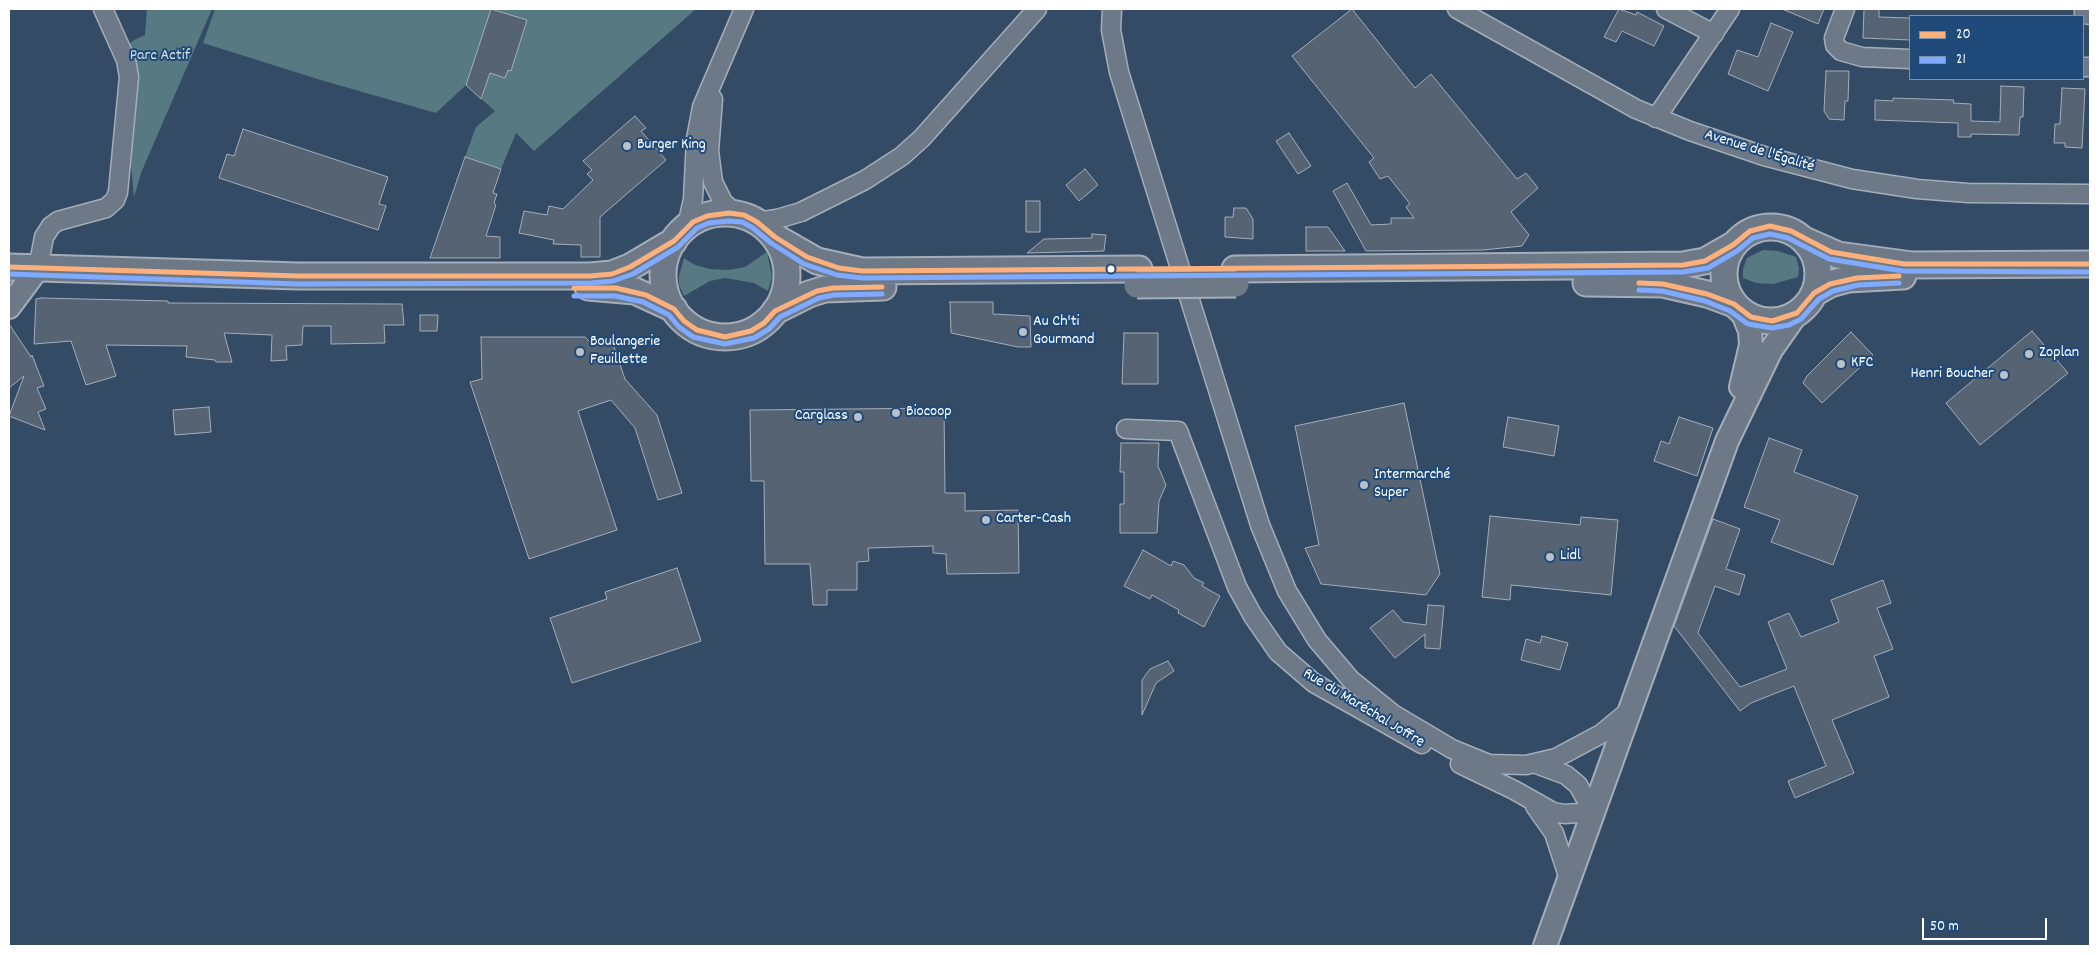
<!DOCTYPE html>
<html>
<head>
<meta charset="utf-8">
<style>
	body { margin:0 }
	#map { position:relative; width:2099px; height:955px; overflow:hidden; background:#344b65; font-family:Dekko,sans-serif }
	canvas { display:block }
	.frame { position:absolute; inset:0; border:10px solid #fff; pointer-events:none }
	.legend { position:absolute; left:1909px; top:15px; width:175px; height:65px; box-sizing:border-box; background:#1f4a7a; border:1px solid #7992af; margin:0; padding:6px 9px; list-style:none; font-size:15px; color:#fff }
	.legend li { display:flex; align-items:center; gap:10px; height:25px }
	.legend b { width:25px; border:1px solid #7992af }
	.scale { position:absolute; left:1922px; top:918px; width:125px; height:22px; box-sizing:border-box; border:2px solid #fff; border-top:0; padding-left:6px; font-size:15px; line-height:18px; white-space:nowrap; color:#fff; -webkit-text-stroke:4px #1f4a7a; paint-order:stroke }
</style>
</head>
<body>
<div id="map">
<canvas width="2099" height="955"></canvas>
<div class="frame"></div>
<ul class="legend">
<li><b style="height:6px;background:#feb07c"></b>20</li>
<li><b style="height:6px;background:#80aaff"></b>21</li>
</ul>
<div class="scale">50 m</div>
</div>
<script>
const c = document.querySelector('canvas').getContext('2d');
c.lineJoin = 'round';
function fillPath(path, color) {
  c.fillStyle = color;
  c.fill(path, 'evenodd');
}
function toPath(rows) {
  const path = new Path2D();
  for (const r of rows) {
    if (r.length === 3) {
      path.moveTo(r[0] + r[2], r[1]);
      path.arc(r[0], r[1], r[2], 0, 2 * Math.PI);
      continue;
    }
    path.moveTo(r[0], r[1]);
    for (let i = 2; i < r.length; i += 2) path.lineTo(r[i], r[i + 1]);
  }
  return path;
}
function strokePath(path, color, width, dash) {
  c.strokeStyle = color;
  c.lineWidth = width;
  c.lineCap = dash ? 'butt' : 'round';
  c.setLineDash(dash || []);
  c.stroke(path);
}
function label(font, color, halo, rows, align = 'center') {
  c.font = font + ' Dekko,sans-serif';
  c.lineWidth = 4;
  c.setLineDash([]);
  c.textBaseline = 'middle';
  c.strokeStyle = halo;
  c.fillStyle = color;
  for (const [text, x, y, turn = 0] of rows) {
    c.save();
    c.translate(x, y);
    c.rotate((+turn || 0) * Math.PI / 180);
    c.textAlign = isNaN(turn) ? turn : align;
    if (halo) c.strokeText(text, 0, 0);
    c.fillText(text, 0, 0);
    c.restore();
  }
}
const green = toPath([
	[147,9,212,9,141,173,134,197,130,155,136,75,128,45,134,40,145,35],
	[215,9,696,9,534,151,516,133,501,169,465,157,476,127,495,111,466,85,436,113,324,81,203,43],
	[1763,250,1778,251,1796,257,1799,268,1798,277,1773,284,1756,283,1743,278,1743,269,1747,258],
	[767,252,772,277,768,291,754,283,725,278,710,281,684,296,679,285,679,276,684,258,695,265,710,269,728,270,745,267]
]);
const building = toPath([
	[491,9,527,20,511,71,508,70,505,78,490,73,481,99,466,85,491,9],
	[1352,9,1415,88,1431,74,1517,179,1526,173,1538,188,1511,212,1529,235,1522,246,1483,250,1366,251,1333,191,1347,183,1371,225,1391,224,1391,218,1414,218,1406,207,1410,204,1388,176,1380,179,1369,162,1374,158,1292,56,1352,9],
	[1619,9,1636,15,1637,12,1664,26,1654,46,1622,31,1616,42,1604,37,1619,9],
	[1782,9,1824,9,1818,24,1782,9],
	[1864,9,1879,9,1879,17,1910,18,1910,40,1863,38,1864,9],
	[1771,23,1793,32,1768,91,1728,74,1737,50,1758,57,1771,23],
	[1826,71,1849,71,1848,101,1845,101,1844,120,1829,119,1824,111,1826,71],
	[2001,86,2024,87,2023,117,2020,117,2019,135,1971,134,1971,137,1958,137,1958,123,1875,120,1875,100,1893,101,1893,98,1954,100,1953,103,1971,104,1971,121,2000,122,2001,86],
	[2062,88,2085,89,2082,148,2065,147,2065,143,2054,143,2055,124,2060,124,2062,88],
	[635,116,646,128,641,131,666,160,600,217,600,257,581,257,581,245,553,244,554,240,519,233,524,211,547,215,549,206,563,209,593,180,587,174,592,170,583,161,635,116],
	[243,129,388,177,379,204,386,206,378,230,219,178,227,154,234,156,243,129],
	[1289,133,1311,166,1298,174,1276,141,1289,133],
	[465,157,501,169,493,193,497,194,494,203,496,205,486,236,500,237,500,258,430,258,465,157],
	[1085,169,1098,185,1079,201,1066,185,1085,169],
	[1026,201,1040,201,1040,232,1026,232,1026,201],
	[1234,208,1246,208,1253,219,1253,239,1225,237,1225,217,1233,217,1234,208],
	[1306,227,1328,227,1345,251,1306,251,1306,227],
	[1092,234,1106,235,1104,251,1027,253,1044,239,1092,238,1092,234],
	[41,298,168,301,168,303,402,304,404,325,384,325,385,343,331,344,331,326,303,326,302,345,286,346,287,360,271,361,272,335,224,333,232,362,216,362,215,360,186,357,187,346,106,345,116,376,86,385,71,341,34,344,36,299,41,298],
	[950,302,993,302,993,314,1030,316,1031,347,1018,347,951,333,950,302],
	[420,315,438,315,437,331,420,331,420,315],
	[9,324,31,357,32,355,44,386,37,388,46,409,38,412,45,430,9,416,24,376,9,388,9,324],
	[2032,331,2068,373,1980,445,1946,403,2032,331],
	[1851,332,1873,355,1822,403,1803,383,1807,376,1851,332],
	[1124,333,1158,333,1158,384,1122,384,1124,333],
	[481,337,585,337,592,344,611,338,625,379,657,415,682,493,658,500,635,428,611,400,578,411,617,530,529,559,470,382,482,379,481,337],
	[1404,403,1440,574,1426,595,1321,584,1305,548,1319,545,1295,426,1404,403],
	[209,407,211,432,175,435,173,410,209,407],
	[944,408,945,493,965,493,965,511,1018,510,1019,573,947,574,946,554,933,553,933,546,868,548,869,561,857,562,857,590,827,590,827,605,813,605,810,564,765,564,764,481,751,481,750,410,944,408],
	[1508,417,1559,426,1554,456,1503,447,1508,417],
	[1679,417,1713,428,1697,476,1654,461,1661,441,1669,444,1679,417],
	[1769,438,1802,450,1794,472,1858,496,1833,565,1771,542,1780,520,1744,507,1769,438],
	[1121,443,1159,443,1158,466,1166,485,1159,501,1157,533,1120,533,1120,504,1124,504,1124,472,1120,472,1121,443],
	[1490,516,1580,525,1581,517,1618,520,1611,595,1511,585,1510,600,1482,597,1490,516],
	[1713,519,1740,529,1726,569,1745,575,1739,595,1715,586,1698,633,1740,687,1787,669,1768,622,1789,613,1801,637,1839,622,1831,600,1883,580,1891,603,1877,608,1893,649,1874,656,1889,697,1832,720,1854,773,1795,798,1788,781,1826,766,1794,686,1751,703,1740,711,1674,626,1713,519],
	[1143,550,1171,566,1173,561,1184,565,1194,578,1204,583,1202,586,1220,596,1204,627,1178,613,1179,610,1152,595,1150,599,1124,586,1143,550],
	[677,568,701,641,572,683,550,618,607,599,605,592,677,568],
	[1428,605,1444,606,1440,649,1425,648,1425,634,1395,658,1370,628,1393,610,1403,622,1426,625,1428,605],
	[1542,636,1568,643,1560,670,1521,660,1526,639,1540,643,1542,636],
	[1168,661,1174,671,1156,683,1142,715,1142,680,1150,669,1168,661]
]);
const minor = toPath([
	[1112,9,1111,30,1119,72,1260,525,1287,591,1317,640,1351,680,1393,714,1452,749,1489,764,1526,765,1556,758,1601,734,1630,710],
	[1457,9,1636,109,1690,131,1764,156,1852,179,1917,189,1968,193,2090,194],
	[1666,9,1714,34],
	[1845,9,1834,38,1835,45,1841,51,1862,57,1910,59],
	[2084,9,2084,14,2090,15],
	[2083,67,2090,67],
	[713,99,709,151,713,182,723,202,736,214],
	[1656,118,1730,9],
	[757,222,777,219,801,212,865,180,902,156,922,138,1037,9],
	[687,226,693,199,696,139,702,107,744,9],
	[38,268,44,237,51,226,58,221,106,208,115,200,118,192,129,77,126,60,103,9],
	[1126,429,1178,431,1237,587,1253,616,1278,652,1314,683,1422,744],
	[1460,764,1514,790,1553,812,1565,814,1593,812,1578,785,1566,775,1536,764],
	[1535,806,1554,833,1569,879]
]);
const tertiary = toPath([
	[9,307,38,268],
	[1741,387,1751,345,1750,331,1742,311],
	[1545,946,1727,441,1771,350,1797,313]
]);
const secondary = toPath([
	[725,275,62],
	[1771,274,47],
	[775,237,817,261,862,271,1139,269],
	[1804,240,1838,255,1912,265,2090,264],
	[9,267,298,276,590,276,612,274,630,267,674,241],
	[1235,269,1683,265,1705,261,1733,245],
	[1586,283,1663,284,1707,294,1734,304],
	[588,287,635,291,674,309],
	[1814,293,1830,284,1848,279,1903,276],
	[775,311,809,294,825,289,883,287]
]);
const secondaryBridge = toPath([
	[1137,285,1236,284]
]);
const bus1 = toPath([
	[9,267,298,276,590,276,612,274,630,267,674,241,693,222,707,216,729,213,744,215,757,222,775,237,807,257,839,268,862,271,1683,265,1705,261,1733,245,1750,231,1770,226,1791,231,1831,252,1904,264,2090,264],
	[1639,283,1663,284,1707,294,1734,304,1751,317,1772,321,1797,313,1814,293,1830,284,1857,278,1899,276],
	[574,288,616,288,646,295,674,309,684,321,697,330,725,337,751,331,764,323,775,311,817,291,833,288,882,287]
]);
const bus2 = toPath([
	[9,274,298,284,591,283,613,281,633,274,678,247,697,228,709,223,729,221,742,222,753,228,771,243,804,264,837,275,862,278,1683,272,1708,268,1737,251,1753,238,1770,234,1788,238,1829,259,1903,271,2090,272],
	[1639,290,1662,291,1705,301,1730,311,1748,324,1772,328,1789,325,1801,319,1819,299,1833,291,1858,285,1899,283],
	[574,296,615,296,643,302,669,315,679,327,693,337,725,344,754,338,769,329,780,317,819,298,834,295,882,294]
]);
const markers = [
	[627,146,5,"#b8c0c9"],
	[1111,269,4.5,"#fff"],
	[1023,332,5,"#b8c0c9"],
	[580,352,5,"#b8c0c9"],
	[2029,354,5,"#b8c0c9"],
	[1841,364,5,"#b8c0c9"],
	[2004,375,5,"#b8c0c9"],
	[896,413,5,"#b8c0c9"],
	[858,417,5,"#b8c0c9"],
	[1364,485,5,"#b8c0c9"],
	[986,520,5,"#b8c0c9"],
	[1550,557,5,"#b8c0c9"]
];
const parkNames = [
	["Parc Actif",160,57]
];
const poiNames = [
	["Burger King",637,146],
	["Au Ch'ti",1033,323],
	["Gourmand",1033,341],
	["Boulangerie",590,343],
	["Feuillette",590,361],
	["Zoplan",2039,354],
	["KFC",1851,364],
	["Henri Boucher",1994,375,"right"],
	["Biocoop",906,413],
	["Carglass",848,417,"right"],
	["Intermarché",1374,476],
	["Super",1374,494],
	["Carter-Cash",996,520],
	["Lidl",1560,557]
];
const streetNames = [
	["Avenue de l'Égalité",1759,152,17],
	["Rue du Maréchal Joffre",1363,709,31]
];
fillPath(green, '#577981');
fillPath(building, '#566372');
strokePath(building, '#a4aeba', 1);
strokePath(minor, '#a4aeba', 21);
strokePath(tertiary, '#a4aeba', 26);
strokePath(secondary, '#a4aeba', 29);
strokePath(minor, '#6d7986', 18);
strokePath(tertiary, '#6d7986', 22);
strokePath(secondary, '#6d7986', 25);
strokePath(secondaryBridge, '#a4aeba', 29, []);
strokePath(secondaryBridge, '#6d7986', 25);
strokePath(bus1, '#feb07c', 5);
strokePath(bus2, '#80aaff', 5);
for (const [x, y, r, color] of markers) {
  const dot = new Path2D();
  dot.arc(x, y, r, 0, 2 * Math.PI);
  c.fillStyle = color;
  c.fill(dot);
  strokePath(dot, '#1f4a7a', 2);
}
label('16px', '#d6dfe0', '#1f4a7a', parkNames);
label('16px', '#fff', '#1f4a7a', poiNames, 'left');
label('16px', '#fff', '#1f4a7a', streetNames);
</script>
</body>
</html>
